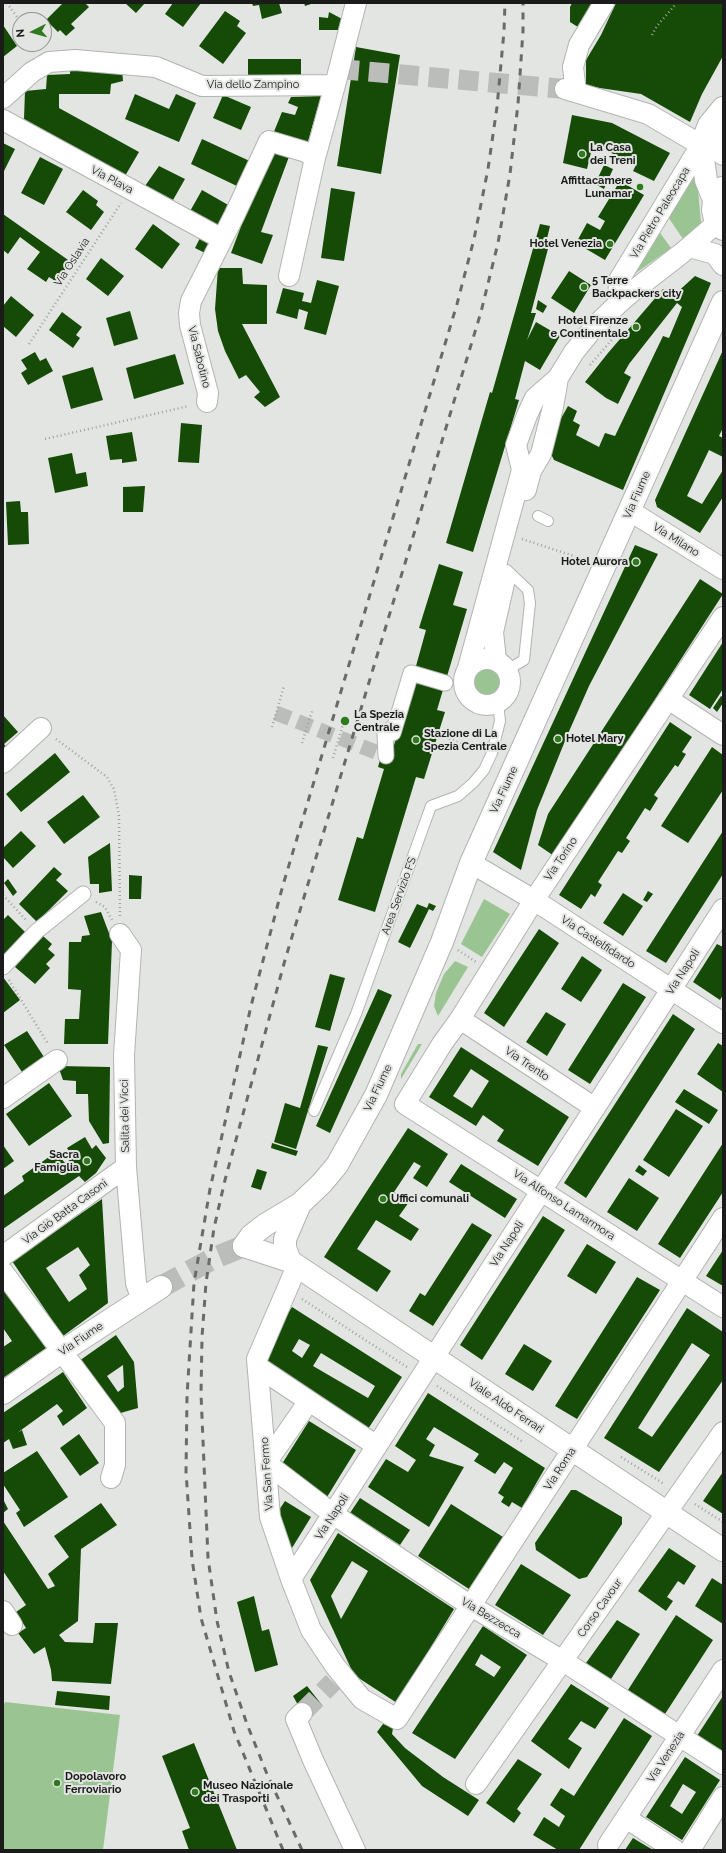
<!DOCTYPE html>
<html>
<head>
<meta charset="utf-8">
<style>
	body { margin:0 }
	#map { position:relative; width:726px; height:1853px; overflow:hidden; background:#e3e5e2; font-family:Raleway,sans-serif }
	canvas { display:block }
	.frame { position:absolute; inset:0; border:4px solid #1a1b1a; pointer-events:none }
	.north { position:absolute; left:12px; top:12px; width:40px; height:40px; box-sizing:border-box; background:#e3e5e2; border:1px solid #939492; border-radius:50%; rotate:264deg; font-size:11px; font-weight:700; line-height:16px; text-align:center; color:#1a1b1a }
	.north::after { content:''; display:block; margin:auto; width:14px; height:18px; background:#2f791e; clip-path:polygon(50% 0,100% 100%,50% 72%,0 100%) }
</style>
</head>
<body>
<div id="map">
<canvas width="726" height="1853"></canvas>
<div class="frame"></div>
<div class="north">N</div>
</div>
<script>
const c = document.querySelector('canvas').getContext('2d');
c.lineJoin = 'round';
function fillPath(path, color) {
  c.fillStyle = color;
  c.fill(path, 'evenodd');
}
function toPath(rows) {
  const path = new Path2D();
  for (const r of rows) {
    if (r.length === 3) {
      path.moveTo(r[0] + r[2], r[1]);
      path.arc(r[0], r[1], r[2], 0, 2 * Math.PI);
      continue;
    }
    path.moveTo(r[0], r[1]);
    for (let i = 2; i < r.length; i += 2) path.lineTo(r[i], r[i + 1]);
  }
  return path;
}
function strokePath(path, color, width, dash) {
  c.strokeStyle = color;
  c.lineWidth = width;
  c.lineCap = dash ? 'butt' : 'round';
  c.setLineDash(dash || []);
  c.stroke(path);
}
function label(font, color, halo, rows, align = 'center') {
  c.font = font + ' Raleway,sans-serif';
  c.lineWidth = 4;
  c.setLineDash([]);
  c.textBaseline = 'middle';
  c.strokeStyle = halo;
  c.fillStyle = color;
  for (const [text, x, y, turn = 0] of rows) {
    c.save();
    c.translate(x, y);
    c.rotate((+turn || 0) * Math.PI / 180);
    c.textAlign = isNaN(turn) ? turn : align;
    if (halo) c.strokeText(text, 0, 0);
    c.fillText(text, 0, 0);
    c.restore();
  }
}
const green = toPath([
	[696,170,701,222,697,230,683,239,666,214],
	[658,230,671,248,633,275],
	[487,682,15],
	[484,899,510,914,482,957,461,944],
	[455,961,468,967,438,1016,434,1006,436,993,444,974],
	[418,1044,422,1044,401,1079,401,1074],
	[5,1702,120,1715,103,1850,3,1850,3,1707]
]);
const building = toPath([
	[63,3,85,3,89,7,71,24,75,28,66,36,60,30,58,32,46,20],
	[125,3,145,3,136,13],
	[173,3,201,3,183,27,165,14],
	[252,3,279,3,282,13,262,19,259,5,253,6],
	[304,3,314,3,305,6],
	[572,3,597,3,581,29,570,22,570,7],
	[616,3,723,3,723,56,702,94,690,122,641,94,586,86,586,60,601,35],
	[225,11,240,21,237,26,246,33,223,64,199,46],
	[329,12,346,21,343,30,319,30,319,17,328,18],
	[3,25,17,46,3,57],
	[356,47,400,55,381,174,337,166],
	[248,59,301,59,301,79,248,79],
	[70,69,122,69,123,81,111,84,110,94,59,94,59,108,139,152,125,176,24,119,25,91,46,89,47,75,70,74],
	[135,94,169,109,176,94,196,103,179,142,125,119],
	[223,95,251,107,241,130,213,118],
	[321,96,307,145,273,134,282,112,295,115,298,107,288,103,291,97],
	[572,115,612,123,670,153,654,181,633,171,636,165,593,144,587,169,563,163],
	[202,139,254,163,241,188,191,164],
	[3,143,15,149,3,173],
	[273,149,290,154,261,232,273,235,262,264,231,253,246,213],
	[40,157,63,169,44,205,21,193],
	[604,165,613,169,604,189,595,184],
	[159,166,185,179,173,200,145,186],
	[620,181,644,195,605,260,576,243,587,223,600,230,605,221,598,217],
	[331,188,355,192,344,261,321,258],
	[83,190,98,201,96,205,104,212,91,230,66,212],
	[202,190,230,206,218,228,189,213],
	[3,214,71,262,57,282,49,277,46,282,27,269,40,252,20,237,8,254,3,250],
	[153,224,180,244,162,269,135,249],
	[540,224,550,226,546,243,549,245,531,313,536,313,527,340,536,322,560,336,540,370,525,361,515,399,519,400,473,552,446,543,490,392,492,393],
	[202,234,212,239,205,253,195,248],
	[101,258,124,276,108,296,86,279],
	[218,268,242,268,243,284,267,285,267,324,242,324,280,397,265,407,254,397,260,392,246,375,239,379,225,351,218,331,215,309],
	[569,271,591,285,574,313,551,298],
	[695,276,711,283,623,490,554,460,550,452,559,422,568,406,577,411,573,421,580,425,576,435,599,447,605,433,615,436,663,336,669,338,682,307,677,303,629,364,624,373,631,377,618,404,606,398,585,382,608,353,663,289,672,297],
	[317,280,339,286,326,335,304,329,308,312,299,309,297,319,276,313,283,288,304,293,302,301,311,303],
	[11,296,34,315,16,337,3,326,3,306],
	[538,300,547,306,543,313,536,309],
	[130,311,138,339,114,346,106,318],
	[62,312,82,327,76,335,80,338,73,348,49,330],
	[723,350,723,428,719,436,723,438,723,457,709,450,687,496,702,504,723,470,723,497,700,533,657,507,655,500],
	[35,352,40,361,46,358,53,371,28,385,21,373,27,369,21,360],
	[175,354,184,384,134,399,126,368],
	[93,367,103,400,71,409,62,376],
	[181,423,202,425,199,463,178,462],
	[132,432,137,461,122,463,122,459,110,460,106,436],
	[72,453,76,474,86,472,88,486,55,493,48,458],
	[145,486,143,512,123,512,123,487],
	[20,501,21,512,28,512,29,544,8,545,6,502],
	[635,545,658,554,589,686,567,736,537,810,521,870,493,852],
	[439,564,463,572,453,605,467,609,437,710,445,712,424,779,416,777,375,912,338,900,357,837,363,839,384,769,378,767,384,746,393,749,426,630,419,628],
	[700,579,723,594,554,856,538,845,548,814],
	[723,642,723,689,710,709,689,695],
	[721,696,723,697,723,703,717,712,713,708],
	[3,715,18,732,4,744,7,748,3,751],
	[670,722,692,737,682,752,686,754,678,767,675,765,654,795,658,798,650,811,645,808,626,838,630,841,622,853,618,851,598,882,602,885,595,897,591,894,581,909,559,895],
	[712,747,723,755,723,790,688,843,661,826],
	[55,753,70,772,21,812,6,794],
	[83,795,100,817,64,844,47,822],
	[21,831,36,846,13,868,3,857,3,848],
	[723,831,723,874,666,963,646,951],
	[110,843,112,891,99,893,99,884,90,884,88,857],
	[54,867,62,874,56,880,68,891,37,922,19,904],
	[129,875,142,876,141,899,129,899],
	[8,879,17,892,13,896,4,883],
	[648,891,653,894,647,902,643,900],
	[623,893,643,906,623,936,603,923],
	[429,903,436,906,433,911,429,909,410,948,398,942,417,904,427,908],
	[101,912,112,941,108,1044,64,1044,65,1019,79,1019,81,990,68,989,69,942,81,942,82,936,90,935,84,916],
	[8,915,25,932,3,956,3,920],
	[539,929,559,943,504,1027,484,1013],
	[43,936,52,944,48,949,55,955,46,964,50,968,35,984,15,967],
	[717,944,723,947,723,995,720,1000,693,982],
	[582,956,602,970,581,1002,561,989],
	[330,974,345,978,330,1031,315,1027],
	[3,977,20,1000,3,1013],
	[623,983,646,997,590,1084,568,1070],
	[378,989,392,995,330,1133,316,1126],
	[546,1012,566,1024,547,1056,526,1042],
	[673,1014,695,1029,586,1198,564,1183],
	[27,1031,44,1057,22,1072,4,1045],
	[718,1043,723,1046,723,1092,697,1074],
	[318,1045,328,1047,296,1149,274,1142,285,1103,300,1108],
	[461,1047,569,1117,538,1166,497,1141,504,1130,483,1115,476,1126,429,1097],
	[471,1069,489,1081,472,1108,453,1096],
	[58,1066,110,1067,109,1143,103,1144,89,1121,88,1094,76,1094,76,1081,63,1080],
	[49,1083,72,1116,29,1146,6,1114],
	[684,1089,718,1110,709,1124,675,1102],
	[676,1109,703,1126,669,1177,643,1160],
	[408,1128,448,1154,427,1187,413,1178,421,1166,414,1162,394,1192,409,1202,399,1216,419,1229,411,1241,376,1220,357,1249,391,1271,377,1292,324,1257],
	[85,1137,92,1149,96,1145,106,1158,96,1173,85,1182,79,1176,3,1229,3,1196,24,1181,22,1176,56,1152,65,1163,73,1158,67,1148],
	[272,1143,298,1151,296,1156,271,1148],
	[723,1143,723,1192,680,1258,658,1244],
	[3,1145,14,1161,3,1169],
	[461,1164,517,1199,505,1218,449,1182],
	[639,1165,647,1171,643,1176,635,1171],
	[257,1169,267,1172,261,1190,251,1187],
	[629,1178,659,1198,637,1231,607,1212],
	[102,1199,108,1303,63,1336,12,1261],
	[78,1247,90,1265,79,1275,87,1289,69,1302,46,1268],
	[543,1216,565,1230,482,1360,460,1345],
	[472,1223,492,1235,433,1326,409,1311,420,1293,425,1296],
	[587,1244,616,1262,596,1294,567,1276],
	[723,1250,723,1286,706,1276],
	[637,1277,660,1290,577,1419,555,1406],
	[3,1287,46,1348,3,1378,3,1347,12,1341,3,1328],
	[292,1307,402,1377,368,1429,259,1358],
	[299,1339,310,1345,302,1358,292,1351],
	[321,1353,375,1386,368,1398,313,1366],
	[687,1308,723,1332,723,1380,659,1472,604,1438],
	[692,1343,710,1355,652,1437,638,1428],
	[116,1335,134,1362,138,1408,117,1414,79,1361],
	[123,1365,124,1387,118,1392,107,1376],
	[524,1344,552,1361,533,1391,505,1374],
	[63,1372,87,1408,63,1426,57,1416,63,1411,57,1404,17,1433,22,1430,27,1445,13,1449,9,1439,3,1443,3,1413],
	[428,1393,545,1468,522,1508,512,1502,509,1507,501,1502,504,1497,498,1493,513,1468,504,1462,495,1474,474,1461,479,1454,434,1427,426,1439,435,1445,429,1456,464,1467,429,1527,368,1487,386,1459,408,1472,416,1460,395,1446],
	[309,1421,356,1450,327,1497,280,1467],
	[79,1434,99,1463,80,1476,60,1448],
	[37,1451,68,1497,24,1527,16,1513,20,1510,3,1484,3,1473],
	[723,1472,723,1514,703,1501],
	[571,1490,576,1490,622,1517,622,1524,587,1577,579,1579,536,1550,535,1543],
	[360,1498,410,1530,400,1545,350,1513],
	[3,1499,8,1509,3,1513],
	[285,1501,311,1517,292,1548,289,1545,279,1510],
	[101,1503,117,1525,81,1549,78,1621,59,1635,65,1642,93,1643,95,1623,118,1623,111,1684,52,1681,51,1670,45,1647,34,1654,18,1633,26,1628,16,1612,26,1605,3,1571,3,1521,48,1589,55,1586,48,1574,69,1557,54,1536],
	[451,1504,503,1537,469,1589,418,1556],
	[338,1533,454,1609,397,1703,354,1675,310,1580],
	[352,1561,368,1571,341,1619,331,1596],
	[669,1548,696,1566,684,1585,678,1581,667,1597,673,1601,666,1611,638,1591],
	[521,1564,571,1595,543,1635,495,1605],
	[712,1578,723,1585,723,1624,695,1606],
	[254,1596,262,1631,269,1629,278,1665,255,1672,237,1602],
	[676,1615,713,1640,665,1714,628,1690],
	[617,1620,640,1634,611,1679,586,1663],
	[483,1626,527,1655,455,1759,412,1733],
	[481,1654,501,1667,494,1677,475,1665],
	[571,1684,609,1708,595,1729,581,1721,568,1739,582,1748,569,1769,531,1741],
	[307,1686,322,1705,313,1713,303,1701,298,1705,293,1696],
	[57,1691,110,1696,109,1710,55,1705],
	[723,1696,723,1751,697,1736],
	[624,1718,652,1736,579,1850,558,1850,533,1835,544,1817,559,1827,565,1816,550,1805,561,1788,574,1796],
	[383,1724,393,1728,392,1734,405,1748,443,1777,479,1800,468,1816,422,1786,377,1732],
	[194,1743,237,1850,189,1850,182,1831,190,1828,162,1756],
	[685,1757,720,1780,682,1840,646,1817],
	[683,1784,696,1792,682,1814,670,1806],
	[518,1759,542,1774,517,1809,521,1813,514,1823,486,1803],
	[633,1838,653,1850,625,1850]
]);
const pedestrianTunnel = toPath([
	[276,713,386,756]
]);
const minorTunnel = toPath([
	[339,69,565,89],
	[302,1713,333,1682]
]);
const secondaryTunnel = toPath([
	[161,1287,212,1259,244,1246]
]);
const path = toPath([
	[7,3,20,21],
	[652,35,657,26,675,5],
	[29,344,121,203],
	[590,365,621,329],
	[45,439,189,406],
	[522,539,586,560],
	[272,727,284,686],
	[438,734,477,750],
	[56,739,107,777,114,789,119,816,120,916],
	[302,743,312,711],
	[333,758,345,718],
	[3,895,27,921],
	[96,902,105,907,112,920],
	[458,950,476,962],
	[9,980,48,1044],
	[302,1299,407,1367],
	[437,1386,523,1442],
	[621,1457,664,1484],
	[695,1504,723,1522]
]);
const service = toPath([
	[538,516,548,521],
	[507,670,524,660,530,603,528,590,507,570],
	[314,1111,356,1014,431,806,458,796,473,783,484,770,492,753,500,721,498,702]
]);
const pedestrian = toPath([
	[393,733,411,673,445,683],
	[386,756,385,733,394,727],
	[3,967,37,931,83,894]
]);
const minor = toPath([
	[565,89,648,114,701,145,619,280,618,304],
	[576,92,573,67,579,45,604,3],
	[3,98,32,72,49,62,75,60,156,67,202,86,335,85,356,3],
	[3,120,222,239],
	[689,247,715,254,723,265],
	[289,276,315,158,335,85],
	[207,402,208,393,190,325,189,313,191,301,234,216,269,141,306,152,315,158],
	[526,490,531,471,541,454,553,407,558,378],
	[630,511,723,569],
	[723,617,534,900,460,1019,442,1044,405,1104,723,1307],
	[487,682,23],
	[496,660,493,632,505,579],
	[468,668,522,470,516,445,527,415,535,398,558,378,574,352,595,326,618,304,633,291,682,253,717,223],
	[668,699,723,735],
	[3,763,41,728],
	[471,863,534,900,723,1023],
	[120,934,131,950,124,1055,126,1167,136,1283,142,1300],
	[460,1019,595,1108],
	[3,1098,57,1060],
	[3,1256,126,1167],
	[297,1266,257,1359,270,1517,291,1579,311,1630,335,1666,362,1699,397,1719,723,1218],
	[3,1272,115,1423,115,1465,111,1478],
	[258,1367,309,1401],
	[266,1463,333,1514,471,1606,563,1661,723,1764],
	[266,1463,309,1401,377,1446],
	[291,1579,723,909],
	[3,1611,12,1625],
	[302,1713,296,1719,313,1760,355,1850],
	[476,1784,723,1432],
	[626,1818,675,1850],
	[608,1845,723,1670],
	[690,1850,723,1797]
]);
const tertiary = toPath([
	[723,125,721,135,723,154],
	[722,188,714,200,713,210,715,219,723,229],
	[714,200,706,180,701,145,709,125,723,108],
	[244,1246,251,1236,265,1225,300,1204,322,1183,337,1165,376,1095,442,942,471,863,723,302],
	[290,1261,285,1248,285,1239,300,1204]
]);
const secondary = toPath([
	[244,1246,290,1261,297,1266,723,1550],
	[3,1393,61,1352,161,1287]
]);
const rail = toPath([
	[283,1850,234,1731,201,1618,192,1559,186,1472,187,1396,194,1283,210,1189,251,1006,283,885,457,304,474,239,488,169,497,107,504,31,505,3],
	[302,1850,267,1774,247,1724,229,1672,217,1621,208,1558,201,1394,202,1337,206,1283,214,1228,225,1180,285,960,481,312,498,243,510,174,518,104,523,31,523,3]
]);
const markers = [
	[582,154,4,"#2f791e"],
	[640,187,4,"#2f791e"],
	[610,244,4,"#2f791e"],
	[584,287,4,"#2f791e"],
	[636,327,4,"#2f791e"],
	[636,562,4,"#2f791e"],
	[345,721,5,"#2f791e"],
	[558,739,4,"#2f791e"],
	[416,740,4,"#2f791e"],
	[87,1161,4,"#2f791e"],
	[383,1199,4,"#2f791e"],
	[57,1783,4,"#2f791e"],
	[195,1792,4,"#2f791e"]
];
const streetNames = [
	["Via dello Zampino",253,85],
	["Via Plava",112,180,28],
	["Via Pietro Paleocapa",660,213,-59],
	["Via Oslavia",72,262,-57],
	["Via Sabotino",199,357,76],
	["Via Fiume",637,495,-66],
	["Via Milano",676,540,32],
	["Via Fiume",504,790,-65],
	["Via Torino",561,859,-56],
	["Area Servizio FS",399,896,-70],
	["Via Castelfidardo",598,942,33],
	["Via Napoli",683,972,-57],
	["Via Trento",527,1064,34],
	["Via Fiume",378,1088,-64],
	["Salita dei Vicci",125,1116,-91],
	["Via Alfonso Lamarmora",564,1205,33],
	["Via Giò Batta Casoni",65,1212,-36],
	["Via Napoli",507,1244,-57],
	["Via Fiume",81,1339,-34],
	["Viale Aldo Ferrari",506,1406,34],
	["Via Roma",560,1469,-57],
	["Via San Fermo",267,1474,-94],
	["Via Napoli",332,1517,-57],
	["Corso Cavour",600,1608,-55],
	["Via Bezzecca",491,1618,31],
	["Via Venezia",666,1757,-57]
];
const poiNames = [
	["La Casa",590,148],
	["dei Treni",590,161],
	["Affittacamere",632,181,"right"],
	["Lunamar",632,194,"right"],
	["Hotel Venezia",602,244,"right"],
	["5 Terre",592,281],
	["Backpackers city",592,294],
	["Hotel Firenze",628,321,"right"],
	["e Continentale",628,334,"right"],
	["Hotel Aurora",628,562,"right"],
	["La Spezia",354,715],
	["Centrale",354,728],
	["Stazione di La",424,734],
	["Spezia Centrale",424,747],
	["Hotel Mary",566,739],
	["Sacra",79,1155,"right"],
	["Famiglia",79,1168,"right"],
	["Uffici comunali",391,1199],
	["Dopolavoro",65,1777],
	["Ferroviario",65,1790],
	["Museo Nazionale",203,1786],
	["dei Trasporti",203,1799]
];
fillPath(green, '#9ac491');
fillPath(building, '#154b06');
strokePath(pedestrianTunnel, '#bbbdba', 15, [15, 8]);
strokePath(minorTunnel, '#bbbdba', 20, [20, 10]);
strokePath(secondaryTunnel, '#bbbdba', 22, [22, 11]);
strokePath(service, '#b2b4b1', 12);
strokePath(pedestrian, '#b2b4b1', 17);
strokePath(minor, '#b2b4b1', 22);
strokePath(tertiary, '#b2b4b1', 24);
strokePath(secondary, '#b2b4b1', 24);
strokePath(path, '#9fa19f', 2.5, [1, 3]);
strokePath(service, '#fff', 10);
strokePath(pedestrian, '#fff', 15);
strokePath(minor, '#fff', 20);
strokePath(tertiary, '#fff', 22);
strokePath(secondary, '#fff', 22);
strokePath(rail, '#696a69', 3, [7, 7]);
for (const [x, y, r, color] of markers) {
  const dot = new Path2D();
  dot.arc(x, y, r, 0, 2 * Math.PI);
  c.fillStyle = color;
  c.fill(dot);
  strokePath(dot, '#e3e5e2', 1.5);
}
label('11px', '#1a1b1a', '#e3e5e2', streetNames);
label('bold 11px', '#1a1b1a', '#e3e5e2', poiNames, 'left');
</script>
</body>
</html>
